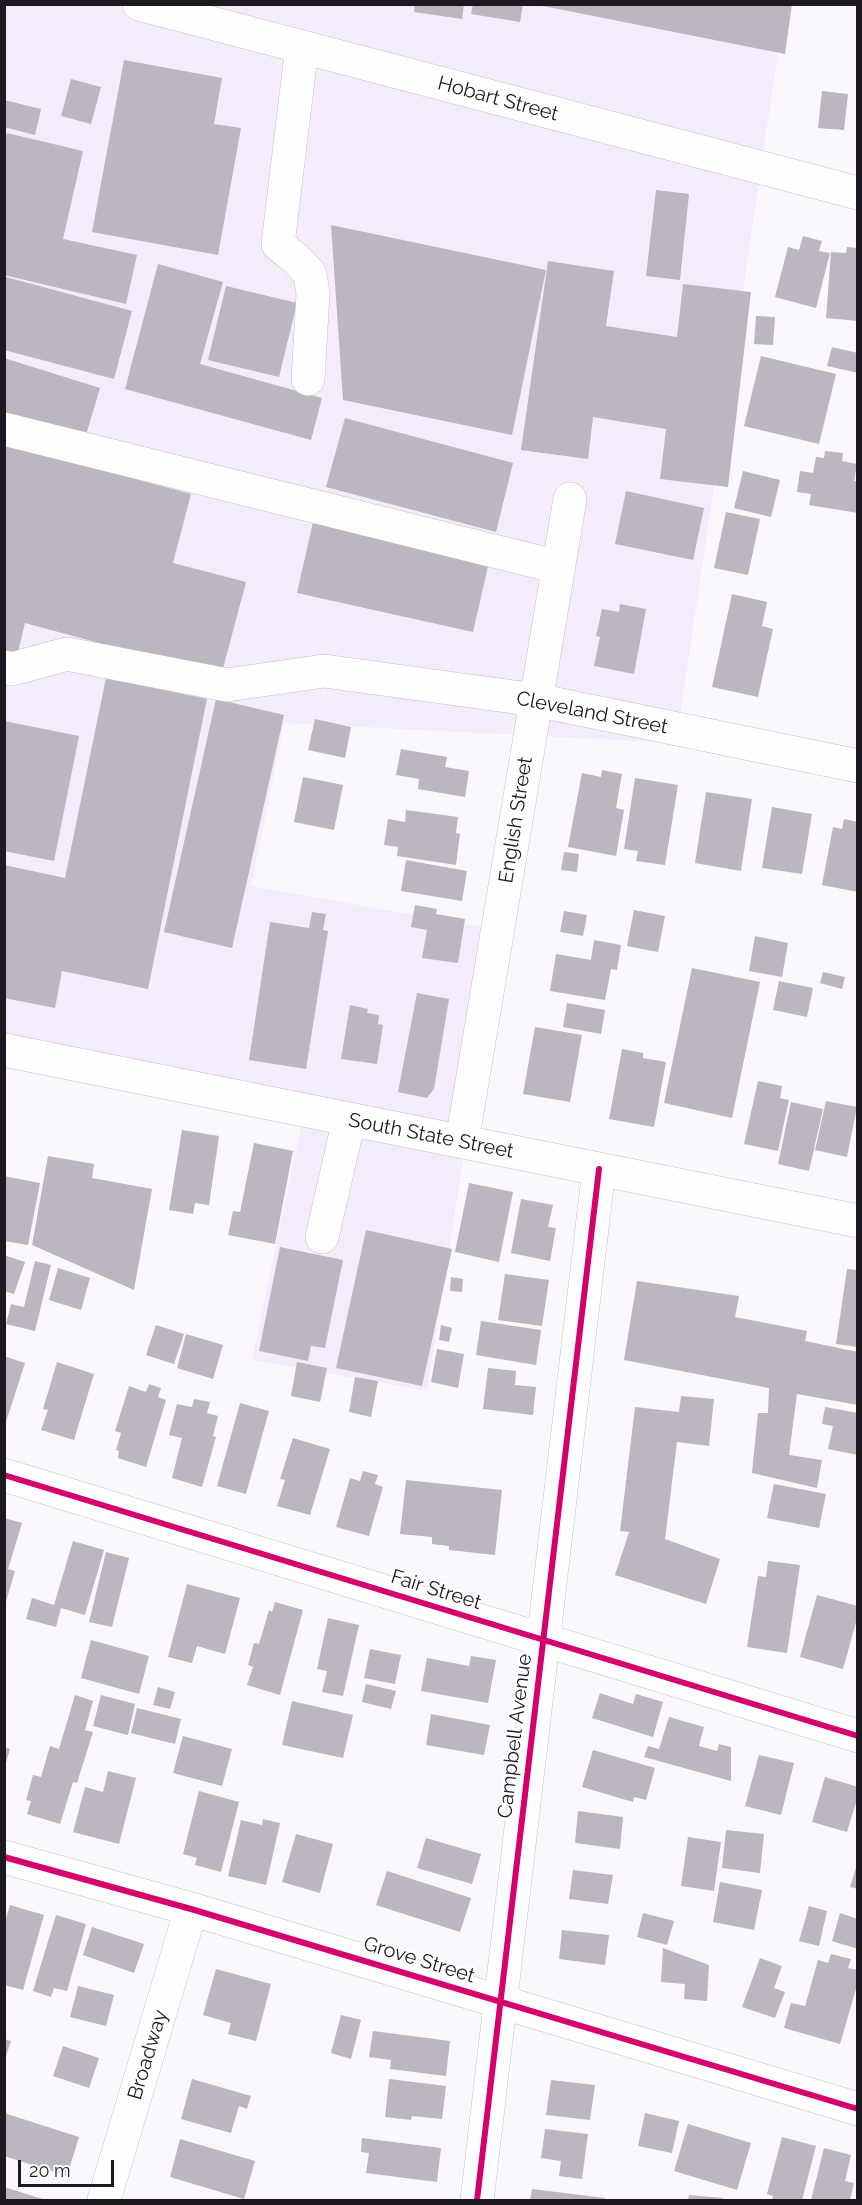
<!DOCTYPE html>
<html>
<head>
<meta charset="utf-8">
<style>
	body { margin:0 }
	#map { position:relative; width:862px; height:2205px; overflow:hidden; background:#faf7fd; font-family:Raleway,sans-serif }
	canvas { display:block }
	.frame { position:absolute; inset:0; border:6px solid #1e1821; pointer-events:none }
	.scale { position:absolute; left:18px; top:2160px; width:96px; height:27px; box-sizing:border-box; border:3px solid #1e1821; border-top:0; padding-left:8px; font-size:18px; line-height:21px; white-space:nowrap; color:#1e1821; -webkit-text-stroke:4px #fff; paint-order:stroke }
</style>
</head>
<body>
<div id="map">
<canvas width="862" height="2205"></canvas>
<div class="frame"></div>
<div class="scale">20 m</div>
</div>
<script>
const c = document.querySelector('canvas').getContext('2d');
c.lineJoin = 'round';
function fillPath(path, color) {
  c.fillStyle = color;
  c.fill(path, 'evenodd');
}
function toPath(rows) {
  const path = new Path2D();
  for (const r of rows) {
    path.moveTo(r[0], r[1]);
    for (let i = 2; i < r.length; i += 2) path.lineTo(r[i], r[i + 1]);
  }
  return path;
}
function strokePath(path, color, width, dash) {
  c.strokeStyle = color;
  c.lineWidth = width;
  c.lineCap = dash ? 'butt' : 'round';
  c.setLineDash(dash || []);
  c.stroke(path);
}
function label(font, color, halo, rows, align = 'center') {
  c.font = font + ' Raleway,sans-serif';
  c.lineWidth = 4.5;
  c.setLineDash([]);
  c.textBaseline = 'middle';
  c.strokeStyle = halo;
  c.fillStyle = color;
  for (const [text, x, y, turn = 0] of rows) {
    c.save();
    c.translate(x, y);
    c.rotate((+turn || 0) * Math.PI / 180);
    c.textAlign = isNaN(turn) ? turn : align;
    if (halo) c.strokeText(text, 0, 0);
    c.fillText(text, 0, 0);
    c.restore();
  }
}
const built = toPath([
	[4,5,785,5,676,743,284,723,251,886,499,930,427,1391,252,1360,303,1117,5,1060]
]);
const building = toPath([
	[415,4,464,4,462,19,414,12],
	[473,4,523,4,520,22,471,14],
	[533,4,792,4,785,54],
	[124,60,222,78,214,124,241,128,218,255,92,232],
	[71,79,101,87,91,124,61,116],
	[822,91,848,94,844,130,818,128],
	[4,100,41,109,35,135,4,127],
	[7,133,83,151,63,239,137,255,126,304,4,275,4,143],
	[656,190,689,194,680,280,646,276],
	[331,225,546,270,512,435,343,400],
	[803,236,822,241,819,251,830,253,816,308,775,297,788,247,799,250],
	[847,247,858,248,858,321,826,318,831,252,846,253],
	[548,261,614,271,606,326,677,337,683,284,751,292,728,487,660,479,666,429,593,417,588,459,521,450],
	[158,264,223,282,200,364,322,398,311,440,125,389],
	[6,277,132,311,114,379,4,350,4,283],
	[226,286,297,303,279,377,208,360],
	[756,316,775,317,773,345,754,344],
	[832,347,858,353,858,373,827,366],
	[761,356,836,374,819,444,744,426],
	[4,358,100,388,83,445,4,421],
	[345,418,513,463,496,532,326,487],
	[4,444,191,494,173,563,246,582,221,676,25,623,16,660,4,657],
	[825,451,843,453,842,461,857,464,854,481,858,481,858,513,809,505,811,494,797,492,800,471,813,473,816,457,824,458],
	[743,471,780,480,771,517,734,508],
	[626,491,704,508,693,560,615,544],
	[726,512,760,519,748,575,714,568],
	[313,522,489,562,473,632,297,593],
	[732,594,767,602,762,626,773,629,758,697,712,687],
	[620,604,646,609,634,674,594,666,600,637,596,636,602,609,619,612],
	[106,678,207,699,148,989,62,971,55,1008,4,998,4,865,65,878],
	[216,699,284,715,232,948,164,932],
	[315,719,351,727,345,758,308,750],
	[4,721,79,736,54,861,4,851],
	[401,749,447,757,445,767,469,771,465,797,418,789,419,779,396,775],
	[602,770,622,774,616,808,624,810,616,856,568,847,582,773,601,777],
	[303,777,343,785,334,830,294,822],
	[635,778,678,785,665,865,636,861,638,851,624,849],
	[706,792,752,799,741,871,695,863],
	[772,807,812,814,802,874,762,868],
	[406,810,458,817,456,833,460,834,456,865,397,856,398,847,384,845,388,819,405,822],
	[844,819,858,822,858,892,822,885,833,827,842,829],
	[564,852,579,854,577,872,561,870],
	[406,860,467,871,462,901,401,891],
	[415,905,437,909,436,914,465,919,458,963,422,958,427,930,411,927],
	[634,910,665,916,658,952,627,946],
	[564,911,587,915,583,936,560,932],
	[312,912,326,914,323,930,328,931,306,1069,249,1060,270,922,309,928],
	[755,936,788,943,782,977,749,971],
	[594,940,621,945,617,970,611,969,605,1000,550,991,556,954,591,960],
	[692,968,760,982,732,1118,664,1103],
	[823,972,845,977,842,989,820,983],
	[779,981,813,988,807,1017,773,1010],
	[417,993,449,999,434,1089,427,1098,398,1092],
	[567,1003,605,1010,601,1034,563,1027],
	[350,1005,368,1009,367,1013,379,1015,378,1024,383,1025,377,1064,341,1059],
	[535,1027,582,1035,570,1102,523,1094],
	[622,1049,643,1053,643,1058,666,1062,654,1127,609,1119],
	[758,1081,782,1086,780,1098,789,1100,778,1151,744,1144],
	[826,1101,857,1107,847,1157,815,1150],
	[791,1102,823,1109,809,1171,778,1164],
	[182,1130,219,1136,209,1205,195,1203,193,1214,169,1210],
	[254,1143,293,1151,275,1244,228,1235,233,1211,240,1212],
	[48,1156,94,1164,92,1178,152,1189,134,1290,32,1245],
	[4,1176,40,1183,28,1245,4,1241],
	[469,1183,513,1192,499,1262,455,1252],
	[521,1199,553,1205,548,1227,556,1228,550,1261,511,1253],
	[366,1230,452,1249,422,1386,336,1368],
	[280,1247,343,1260,325,1348,311,1346,308,1361,259,1351],
	[4,1255,25,1262,14,1294,4,1291],
	[35,1261,51,1265,35,1331,6,1324,11,1304,24,1307],
	[58,1268,90,1278,81,1310,49,1300],
	[847,1269,858,1270,858,1347,836,1344],
	[505,1274,549,1280,542,1326,498,1320],
	[451,1277,463,1279,462,1292,450,1291],
	[637,1281,739,1296,735,1317,807,1331,805,1341,858,1352,858,1405,797,1394,789,1455,822,1460,817,1488,752,1473,758,1413,768,1413,769,1388,624,1360],
	[481,1321,541,1330,536,1365,476,1355],
	[156,1325,184,1334,174,1364,146,1355],
	[441,1325,452,1328,449,1342,439,1340],
	[186,1334,223,1345,213,1379,177,1368],
	[437,1349,464,1354,458,1388,431,1382],
	[4,1356,25,1363,5,1425,4,1425],
	[57,1362,94,1374,74,1440,41,1430,48,1410,43,1409],
	[297,1362,327,1368,320,1402,291,1396],
	[488,1368,516,1371,515,1385,536,1387,533,1415,483,1409],
	[355,1377,378,1381,371,1417,349,1412],
	[149,1384,161,1388,158,1397,166,1400,146,1467,118,1458,119,1451,116,1450,121,1433,115,1431,129,1386,146,1392],
	[681,1396,714,1399,709,1446,677,1442,665,1539,720,1559,706,1604,615,1575,629,1532,620,1531,635,1407,679,1412],
	[194,1399,210,1402,207,1413,218,1416,213,1436,216,1437,202,1487,172,1478,182,1438,169,1435,177,1404,192,1407],
	[240,1403,269,1411,246,1494,217,1486],
	[825,1407,858,1413,858,1455,828,1449,833,1426,822,1424],
	[293,1438,330,1449,310,1515,277,1506,285,1480,280,1479],
	[363,1471,378,1475,375,1484,383,1487,369,1536,336,1527,350,1478,360,1481],
	[406,1480,502,1490,495,1555,449,1550,449,1546,432,1544,432,1537,400,1534],
	[774,1484,826,1494,819,1528,767,1518],
	[4,1518,22,1523,8,1569,15,1571,5,1605],
	[73,1541,104,1550,85,1615,61,1608,56,1627,26,1619,32,1598,54,1605],
	[106,1552,129,1558,112,1627,89,1622],
	[768,1561,800,1565,787,1653,747,1647,758,1576,766,1577],
	[187,1584,240,1598,225,1654,197,1646,192,1663,168,1657],
	[817,1595,858,1606,858,1615,843,1669,800,1657],
	[275,1602,303,1610,280,1695,247,1685,253,1667,248,1665,254,1643,259,1644,269,1610,272,1612],
	[328,1618,359,1625,343,1696,322,1692,327,1671,317,1669],
	[91,1640,149,1656,139,1694,81,1678],
	[370,1649,401,1655,395,1684,364,1678],
	[471,1656,496,1660,488,1703,421,1691,427,1658,469,1666],
	[366,1684,396,1691,391,1709,362,1702],
	[158,1687,175,1692,170,1709,153,1705],
	[600,1693,633,1704,636,1694,663,1702,653,1737,592,1718],
	[75,1695,93,1701,85,1730,93,1732,77,1783,73,1782,60,1824,27,1814,31,1801,26,1800,33,1775,41,1777,50,1746,59,1749],
	[101,1695,135,1704,128,1735,93,1726],
	[292,1701,353,1715,343,1758,282,1745],
	[137,1708,181,1719,175,1744,131,1733],
	[431,1714,490,1725,484,1755,426,1745],
	[669,1717,704,1727,699,1746,717,1751,719,1744,731,1747,731,1781,644,1757,648,1746,659,1749],
	[183,1736,232,1749,222,1786,173,1773],
	[4,1747,10,1749,5,1766,4,1766],
	[593,1750,655,1768,646,1800,634,1797,633,1802,582,1787],
	[759,1755,794,1763,781,1815,745,1806],
	[108,1771,136,1778,119,1844,73,1832,85,1787,103,1792],
	[825,1777,858,1787,858,1796,847,1832,812,1822],
	[199,1791,239,1802,221,1872,195,1865,197,1858,183,1854],
	[578,1811,623,1817,620,1849,575,1843],
	[263,1819,280,1823,266,1885,228,1876,241,1820,262,1825],
	[726,1830,764,1834,760,1873,722,1868],
	[296,1834,333,1844,320,1893,282,1882],
	[688,1837,721,1842,714,1891,681,1886],
	[426,1838,481,1854,472,1884,417,1868],
	[857,1864,858,1864,858,1889,850,1887],
	[573,1870,613,1875,608,1904,569,1899],
	[387,1871,471,1898,460,1932,376,1905],
	[720,1882,762,1890,754,1930,713,1922],
	[10,1905,44,1915,23,1990,4,1985,6,1957,4,1956,4,1925],
	[809,1906,827,1911,819,1946,799,1941],
	[643,1913,674,1921,667,1945,637,1937],
	[840,1913,858,1919,858,1949,832,1941],
	[56,1915,86,1924,67,1991,54,1988,51,1997,33,1991],
	[92,1927,144,1944,134,1973,83,1955],
	[562,1930,609,1935,605,1965,559,1959],
	[663,1948,709,1965,707,2001,684,1999,685,1984,661,1982],
	[831,1954,851,1959,848,1968,858,1970,858,1982,840,2044,784,2028,791,2003,805,2006,818,1960,828,1963],
	[760,1958,782,1966,774,1988,785,1992,775,2018,742,2007],
	[216,1969,271,1984,256,2041,228,2034,231,2023,203,2015],
	[78,1986,114,1995,106,2026,70,2017],
	[341,2015,361,2020,351,2059,331,2053],
	[373,2031,450,2041,446,2076,390,2069,391,2060,369,2057],
	[4,2039,11,2041,5,2059,4,2059],
	[63,2046,99,2058,89,2088,53,2076],
	[192,2079,251,2096,247,2109,239,2106,231,2133,181,2119],
	[389,2079,446,2086,442,2119,412,2116,411,2120,385,2117],
	[551,2080,595,2085,590,2120,546,2115],
	[4,2113,79,2137,67,2176,4,2156],
	[645,2113,679,2121,672,2153,638,2146],
	[688,2124,751,2143,737,2190,674,2171],
	[545,2129,588,2134,582,2179,559,2176,561,2161,541,2158],
	[782,2137,816,2146,802,2200,772,2200,773,2196,767,2194],
	[362,2138,441,2148,437,2182,366,2173,369,2153,361,2152],
	[180,2139,255,2161,244,2199,170,2177],
	[824,2148,851,2155,845,2181,854,2183,850,2200,811,2200],
	[4,2187,46,2200,4,2200],
	[532,2189,605,2198,605,2200,530,2200],
	[689,2195,723,2198,723,2200,688,2200]
]);
const minor = toPath([
	[139,4,858,193],
	[302,47,278,244,297,260,310,274,313,294,308,379],
	[4,429,558,567],
	[4,667,12,669,67,654,227,685,324,671,536,700,858,766],
	[4,1050,858,1221],
	[462,1142,570,499],
	[322,1237,349,1120],
	[4,1475,858,1736],
	[4,1857,191,1909,858,2109],
	[104,2200,191,1909],
	[477,2200,599,1169]
]);
const cycleway = toPath([
	[4,1475,858,1736],
	[4,1857,191,1909,858,2109],
	[477,2200,599,1169]
]);
const streetNames = [
	["Hobart Street",498,99,15],
	["Cleveland Street",592,713,11],
	["English Street",516,820,-81],
	["South State Street",431,1136,11],
	["Fair Street",436,1590,17],
	["Campbell Avenue",515,1736,-83],
	["Grove Street",419,1960,17],
	["Broadway",148,2055,-73]
];
fillPath(built, '#f4ecfa');
fillPath(building, '#bbb6bf');
strokePath(minor, '#c4bfc7', 34);
strokePath(minor, '#fefeff', 33);
strokePath(cycleway, '#d6006c', 6);
label('20px', '#1e1821', '#fff', streetNames);
</script>
</body>
</html>
